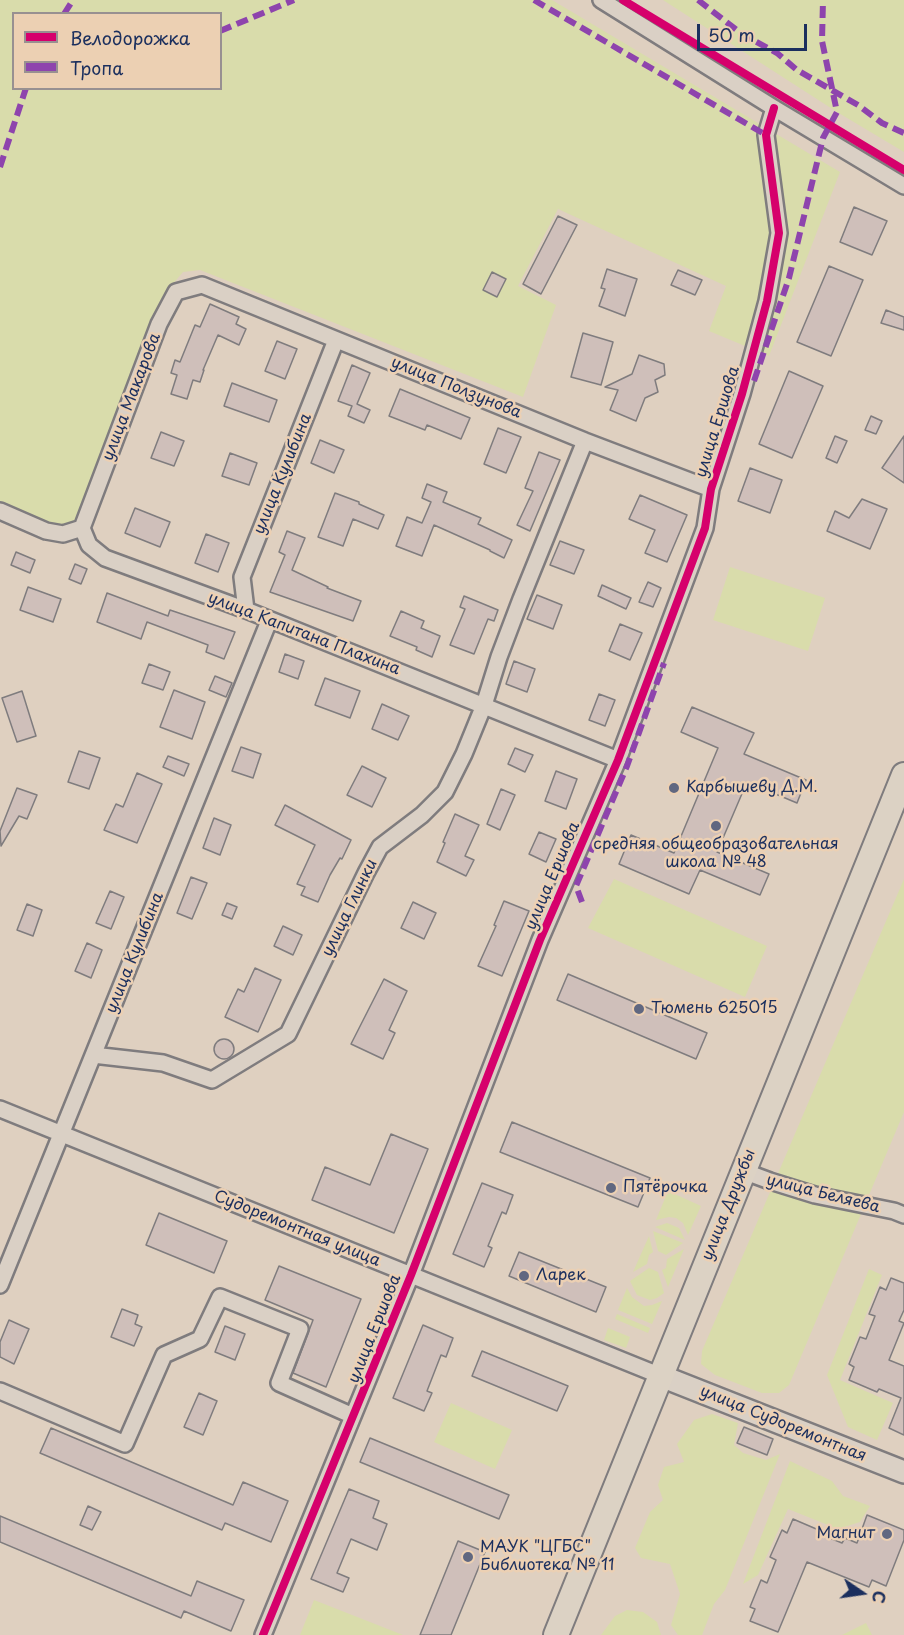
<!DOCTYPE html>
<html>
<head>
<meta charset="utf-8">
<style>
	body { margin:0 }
	#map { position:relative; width:904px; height:1635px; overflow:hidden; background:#dfd0c0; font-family:"Playpen Sans",sans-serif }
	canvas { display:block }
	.legend { position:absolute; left:12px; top:12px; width:210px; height:78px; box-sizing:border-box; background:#ecd0b3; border:2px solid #989091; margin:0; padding:8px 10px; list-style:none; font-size:18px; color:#1b2f5e }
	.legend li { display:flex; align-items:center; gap:12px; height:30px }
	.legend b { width:30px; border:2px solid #989091 }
	.north { position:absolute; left:832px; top:1563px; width:60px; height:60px; -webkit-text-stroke:4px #ecd0b3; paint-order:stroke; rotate:103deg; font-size:16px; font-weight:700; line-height:24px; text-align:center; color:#1b2f5e }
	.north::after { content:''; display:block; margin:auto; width:21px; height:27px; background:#1b2f5e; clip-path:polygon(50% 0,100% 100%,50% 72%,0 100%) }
	.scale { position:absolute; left:697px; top:24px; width:110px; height:27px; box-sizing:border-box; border:3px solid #1b2f5e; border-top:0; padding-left:8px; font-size:18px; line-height:21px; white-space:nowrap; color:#1b2f5e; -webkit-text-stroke:4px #ecd0b3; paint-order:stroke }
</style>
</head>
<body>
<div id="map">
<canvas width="904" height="1635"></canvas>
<ul class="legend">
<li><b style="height:8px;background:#d6006c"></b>Велодорожка</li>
<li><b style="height:8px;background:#8e44ad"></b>Тропа</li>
</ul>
<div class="north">С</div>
<div class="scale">50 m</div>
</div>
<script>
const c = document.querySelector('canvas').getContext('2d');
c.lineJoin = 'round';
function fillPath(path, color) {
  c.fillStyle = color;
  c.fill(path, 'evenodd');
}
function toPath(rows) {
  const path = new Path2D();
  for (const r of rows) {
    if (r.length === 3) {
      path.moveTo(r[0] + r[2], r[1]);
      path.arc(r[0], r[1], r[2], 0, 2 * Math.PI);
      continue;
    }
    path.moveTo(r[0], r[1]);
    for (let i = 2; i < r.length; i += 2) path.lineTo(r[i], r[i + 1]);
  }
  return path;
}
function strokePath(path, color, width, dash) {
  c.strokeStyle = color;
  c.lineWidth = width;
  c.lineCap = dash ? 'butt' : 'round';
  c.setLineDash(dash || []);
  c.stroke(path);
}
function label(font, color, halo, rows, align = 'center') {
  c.font = font + ' "Playpen Sans",sans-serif';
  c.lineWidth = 5;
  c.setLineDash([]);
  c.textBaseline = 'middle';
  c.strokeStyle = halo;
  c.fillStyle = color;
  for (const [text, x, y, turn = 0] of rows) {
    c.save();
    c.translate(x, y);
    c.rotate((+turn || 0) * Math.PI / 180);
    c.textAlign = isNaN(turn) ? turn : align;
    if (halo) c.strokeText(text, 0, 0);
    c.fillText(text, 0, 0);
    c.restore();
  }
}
const green = toPath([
	[0,0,552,0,840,172,769,356,709,331,726,286,558,209,518,286,556,305,523,397,200,270,183,272,172,285,79,525,66,529,0,502],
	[14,14,220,14,220,88,14,88],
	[663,0,904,0,904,152,837,112],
	[730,567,825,598,808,651,713,620],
	[614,879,767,946,745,997,588,928],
	[904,879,904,1112,789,1385,779,1393,762,1393,715,1375,701,1364,702,1351],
	[668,1191,701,1206,688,1235,683,1223,676,1218,669,1217,656,1220],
	[667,1223,679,1228,685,1240,655,1227],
	[653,1231,683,1243,666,1255,658,1251],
	[649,1236,653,1252,649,1255,647,1264,633,1272],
	[684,1249,668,1287,662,1270,666,1268,667,1259],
	[649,1268,658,1272,664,1293,657,1298,650,1300,637,1295,630,1281],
	[869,1269,882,1275,840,1380,893,1403,877,1440,848,1427,827,1375],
	[627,1288,632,1297,644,1306,652,1305,662,1301,652,1324,618,1310],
	[617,1314,650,1328,648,1333,615,1319],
	[608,1328,630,1337,626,1348,604,1340],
	[451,1403,512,1430,495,1469,434,1442],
	[712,1414,738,1423,734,1445,743,1453,766,1460,780,1454,725,1590,714,1604,702,1635,678,1635,671,1625,680,1594,670,1564,641,1558,635,1548,650,1512,663,1500,658,1485,664,1467,684,1462,677,1444,694,1420],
	[790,1461,832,1481,843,1496,870,1506,860,1522,838,1529,788,1509,758,1575,743,1584],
	[314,1600,403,1635,300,1635],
	[627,1610,643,1612,657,1622,661,1635,601,1635,615,1616],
	[866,1623,872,1635,842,1635]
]);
const building = toPath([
	[854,207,887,221,872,255,840,242,854,207],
	[558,216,577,225,541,294,523,284,558,216],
	[829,266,863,280,831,356,797,342,829,266],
	[607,269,637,279,625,316,599,306,605,289,601,288,607,269],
	[678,270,702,280,695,295,671,285,678,270],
	[492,272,506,279,497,297,483,290,492,272],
	[210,304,239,317,236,324,246,329,239,345,218,335,203,370,204,370,200,382,193,380,187,399,171,394,177,375,171,373,175,360,180,362,195,325,200,327,210,304],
	[886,310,904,317,904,330,881,323,886,310],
	[583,333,613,342,601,385,571,377,583,333],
	[277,341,297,349,285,379,265,371,277,341],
	[639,355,664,364,665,375,655,380,658,392,645,398,636,421,610,410,618,390,605,387,632,374,639,355],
	[352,365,370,373,357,404,370,410,364,423,348,416,352,406,338,401,352,365],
	[789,371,823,386,792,458,759,444,789,371],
	[232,383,277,400,269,422,224,406,232,383],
	[400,389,470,418,461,439,427,425,425,430,389,416,400,389],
	[871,416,882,421,876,434,865,430,871,416],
	[498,428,521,437,506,473,484,464,498,428],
	[161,432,184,441,174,466,151,458,161,432],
	[835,436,847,441,837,463,826,458,835,436],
	[904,436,904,483,882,468,904,436],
	[320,440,344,450,334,473,311,463,320,440],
	[539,452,560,460,530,531,517,525,533,491,525,488,539,452],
	[230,453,257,463,249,485,222,476,230,453],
	[750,468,782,480,770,513,738,501,750,468],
	[427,484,447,492,443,502,481,518,478,524,512,540,504,558,490,551,490,550,434,525,422,556,396,546,407,517,422,523,431,502,422,498,427,484],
	[335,493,359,502,359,504,384,515,378,529,353,519,343,546,318,537,335,493],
	[640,495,687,515,667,562,645,553,655,530,629,519,640,495],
	[862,499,887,509,870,549,827,531,835,511,849,518,862,499],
	[135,508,170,522,160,547,125,533,135,508],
	[287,531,305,538,292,570,328,587,327,588,361,601,353,621,270,592,285,555,279,552,287,531],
	[206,534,229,543,218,572,195,563,206,534],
	[560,541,584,550,574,574,550,565,560,541],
	[16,552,35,560,30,573,11,565,16,552],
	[75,564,87,569,81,584,69,579,75,564],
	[648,582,661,588,653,607,639,602,648,582],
	[602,585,631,598,626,609,598,596,602,585],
	[28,587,61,599,53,622,20,610,28,587],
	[107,593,168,616,170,610,235,632,224,659,206,652,208,645,147,622,141,639,97,622,107,593],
	[537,595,562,605,553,629,527,619,537,595],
	[464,596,498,610,494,621,488,619,474,654,450,645,465,609,460,607,464,596],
	[401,611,424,621,421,628,440,636,432,657,416,650,417,647,390,636,401,611],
	[620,624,642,633,630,660,609,651,620,624],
	[285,654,304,661,298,679,279,672,285,654],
	[514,661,535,669,527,692,506,684,514,661],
	[149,664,170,672,163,690,142,683,149,664],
	[215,676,232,683,226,697,209,690,215,676],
	[325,678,360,691,350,718,315,705,325,678],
	[174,690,205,702,192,739,160,727,174,690],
	[22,691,36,736,17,742,2,698,22,691],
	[599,694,615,700,605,726,589,720,599,694],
	[382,704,409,716,398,740,372,729,382,704],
	[692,707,754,733,744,754,806,780,797,803,747,782,717,852,769,874,760,895,700,870,689,894,619,864,631,835,674,853,718,748,681,732,692,707],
	[241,747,261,754,253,778,232,771,241,747],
	[515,748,533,755,525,772,508,764,515,748],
	[79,751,100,758,89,789,68,782,79,751],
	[168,756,189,764,184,776,163,767,168,756],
	[362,766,386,778,372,807,347,795,362,766],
	[556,771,577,779,566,809,545,801,556,771],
	[137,773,162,784,137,843,104,830,116,804,123,807,137,773],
	[17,788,37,795,27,819,19,816,1,846,0,831,17,788],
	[501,789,515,795,500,830,487,824,501,789],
	[285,805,351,840,342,859,340,858,330,875,318,902,301,895,305,887,297,884,315,845,275,825,285,805],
	[455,814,479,825,465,856,474,860,466,876,437,862,445,843,443,842,455,814],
	[214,818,231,825,220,855,203,848,214,818],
	[539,832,556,839,546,862,529,854,539,832],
	[191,877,207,883,192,919,177,913,191,877],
	[110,891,124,897,111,929,96,923,110,891],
	[504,901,529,911,502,976,478,966,496,926,494,925,504,901],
	[413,902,436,913,424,939,401,928,413,902],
	[227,903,237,907,232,919,222,915,227,903],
	[27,904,42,910,33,936,17,930,27,904],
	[283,926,302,935,293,955,274,946,283,926],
	[87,943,102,950,91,978,75,971,87,943],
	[255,968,281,980,258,1032,225,1017,238,989,244,992,255,968],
	[568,974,707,1033,696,1059,557,1000,568,974],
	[384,979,407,991,389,1030,395,1033,383,1059,351,1044,384,979],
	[224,1049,10],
	[512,1122,650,1178,638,1207,500,1152,512,1122],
	[391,1134,428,1149,394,1233,312,1200,325,1167,370,1185,391,1134],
	[482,1183,513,1195,506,1214,502,1212,488,1246,492,1248,484,1267,453,1254,482,1183],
	[159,1213,227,1241,214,1273,146,1245,159,1213],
	[519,1252,606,1287,596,1312,509,1276,519,1252],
	[279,1266,361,1299,326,1387,293,1373,313,1320,265,1300,279,1266],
	[891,1278,904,1283,904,1310,899,1321,904,1323,889,1360,904,1366,904,1435,889,1428,901,1398,879,1389,877,1392,849,1380,854,1367,849,1364,860,1337,866,1339,875,1316,869,1314,880,1287,886,1290,891,1278],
	[122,1309,138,1315,135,1324,142,1327,134,1346,111,1337,122,1309],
	[9,1320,29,1329,14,1364,0,1357,0,1342,9,1320],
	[423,1325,453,1338,446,1357,441,1355,427,1391,432,1393,424,1411,393,1398,423,1325],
	[225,1326,245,1334,235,1360,215,1352,225,1326],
	[482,1351,568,1386,557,1411,472,1376,482,1351],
	[199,1393,217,1401,203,1435,184,1427,199,1393],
	[744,1427,773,1439,767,1455,737,1443,744,1427],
	[51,1428,233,1505,243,1482,288,1501,271,1542,225,1523,222,1530,40,1453,51,1428],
	[370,1438,509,1495,499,1519,360,1462,370,1438],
	[349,1489,379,1501,373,1518,387,1524,377,1550,351,1539,337,1573,349,1578,343,1592,311,1579,349,1489],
	[88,1506,101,1512,92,1530,80,1525,88,1506],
	[867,1515,904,1530,904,1540,886,1586,872,1580,869,1587,807,1562,778,1632,750,1621,755,1609,750,1607,761,1580,767,1583,776,1560,770,1557,782,1530,787,1533,793,1519,821,1531,820,1534,842,1543,845,1538,857,1543,867,1515],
	[0,1516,191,1596,197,1581,244,1600,231,1631,184,1611,181,1618,0,1542,0,1516],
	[458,1541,485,1552,451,1635,420,1635,458,1541]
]);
const street = toPath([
	[601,0,774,108,904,186],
	[0,511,46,531,63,534,82,528,89,545,105,558,246,610,618,760],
	[82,528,159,324,176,292,202,285,585,441,711,489],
	[246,610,242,577,336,340],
	[93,1055,163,1063,212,1080,288,1034,366,873,380,847,422,815,445,792,464,754,484,705,499,657,521,599,585,441],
	[0,1109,661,1376],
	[743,1171,770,1181,815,1195,894,1211,904,1215],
	[0,1285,269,621],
	[0,1391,125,1444,164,1355,200,1339,220,1297,300,1329,279,1383,353,1416],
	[263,1635,411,1275,540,940,618,760,705,528,711,489,742,394,767,301,779,233,766,135,774,108]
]);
const secondary = toPath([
	[661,1376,904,1472]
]);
const primary = toPath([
	[556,1635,904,775]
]);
const quiet = toPath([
	[534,0,766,135],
	[698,0,742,34,777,53,797,70,858,105,882,123,904,133],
	[64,14,73,0],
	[220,31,294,0],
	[0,167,26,88],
	[754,381,789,278,823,138,837,112,822,41,823,0],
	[582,902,576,886,627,766,664,663]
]);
const cycleway = toPath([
	[623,0,904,170],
	[263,1635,411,1275,540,940,618,760,705,528,711,489,742,394,767,301,779,233,766,135,774,108]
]);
const markers = [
	[674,788,6,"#606780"],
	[716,826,6,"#606780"],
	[639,1009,6,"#606780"],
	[611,1188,6,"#606780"],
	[524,1276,6,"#606780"],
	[887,1534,6,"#606780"],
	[468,1557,6,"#606780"]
];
const streetNames = [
	["улица Ползунова",456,388,22],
	["улица Макарова",132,397,-69],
	["улица Ершова",718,422,-73],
	["улица Кулибина",283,474,-68],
	["улица Капитана Плахина",304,634,21],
	["улица Ершова",553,876,-67],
	["улица Глинки",350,908,-64],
	["улица Кулибина",135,953,-68],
	["улица Беляева",823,1194,14],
	["улица Дружбы",729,1205,-68],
	["Судоремонтная улица",297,1229,22],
	["улица Ершова",375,1329,-68],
	["улица Судоремонтная",783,1424,22]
];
const poiNames = [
	["Карбышеву Д.М.",686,788],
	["средняя общеобразовательная",716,845,"center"],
	["школа № 48",716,863,"center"],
	["Тюмень 625015",651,1009],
	["Пятёрочка",623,1188],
	["Ларек",536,1276],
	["Магнит",875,1534,"right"],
	["МАУК \"ЦГБС\"",480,1548],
	["Библиотека № 11",480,1566]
];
fillPath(green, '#d9dcab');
fillPath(building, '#cfbfba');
strokePath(building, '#7f7c7e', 1.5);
strokePath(street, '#7f7c7e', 20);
strokePath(secondary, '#7f7c7e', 26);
strokePath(primary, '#7f7c7e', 28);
strokePath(street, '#dad0c5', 15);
strokePath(secondary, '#dad0c5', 21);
strokePath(primary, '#dcd2c4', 24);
strokePath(quiet, '#8e44ad', 6, [12, 6]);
strokePath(cycleway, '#d6006c', 8);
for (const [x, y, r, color] of markers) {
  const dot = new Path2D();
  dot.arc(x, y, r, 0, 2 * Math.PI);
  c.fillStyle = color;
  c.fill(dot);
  strokePath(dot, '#ecd0b3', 2);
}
label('16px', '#1b2f5e', '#ecd0b3', streetNames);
label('16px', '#1b2f5e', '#ecd0b3', poiNames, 'left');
</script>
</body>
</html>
